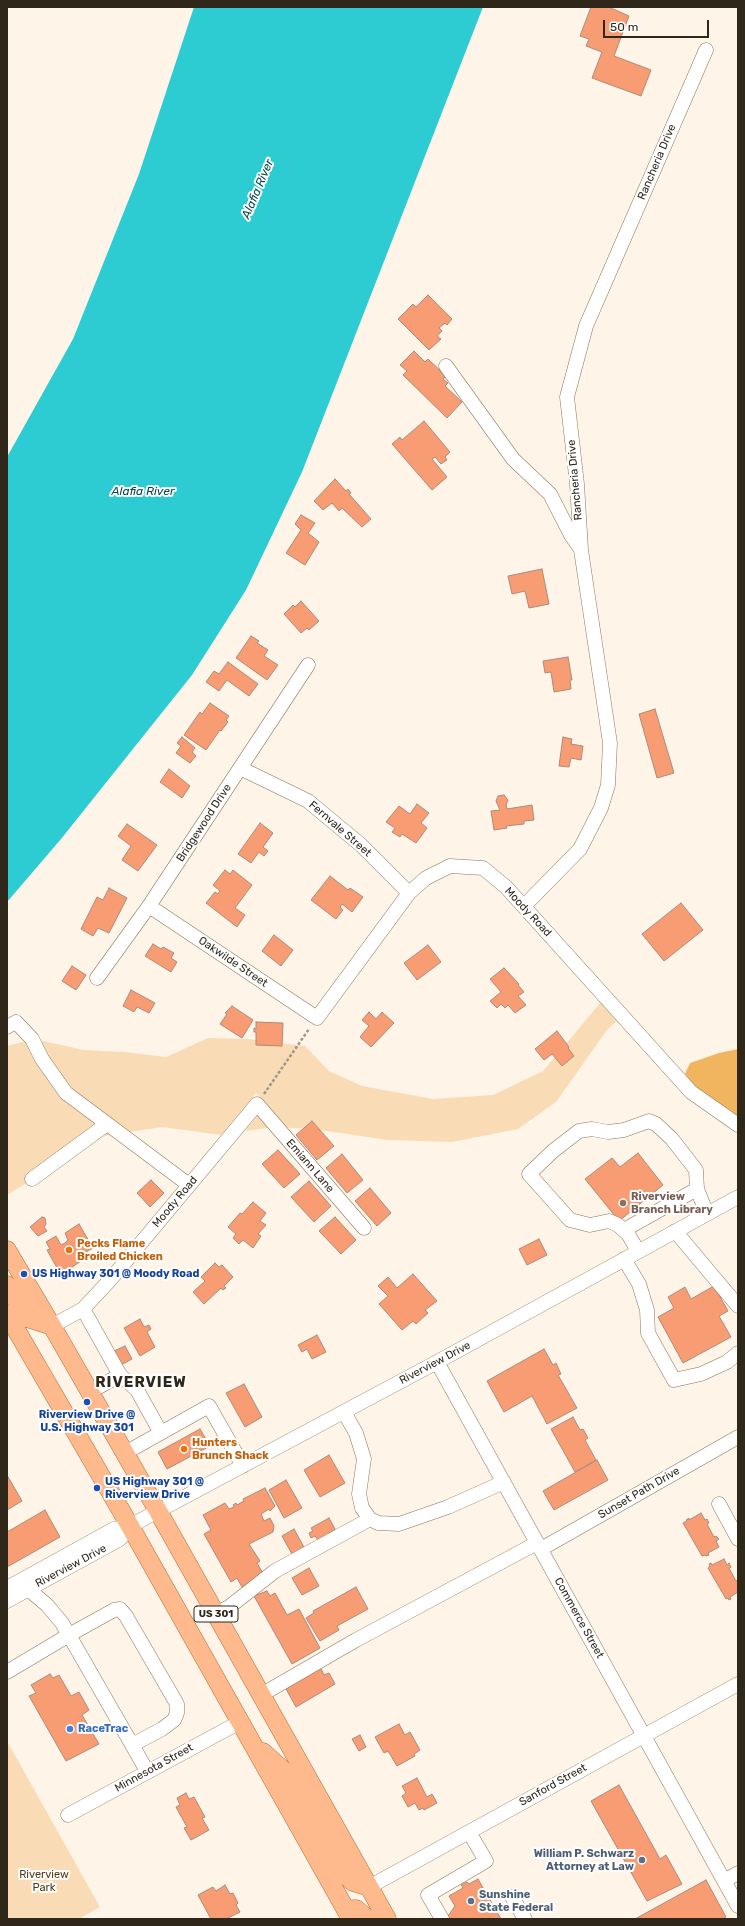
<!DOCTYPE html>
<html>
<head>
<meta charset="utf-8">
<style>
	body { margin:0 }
	#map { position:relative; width:745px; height:1926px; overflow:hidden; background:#fef4e8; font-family:Rubik,sans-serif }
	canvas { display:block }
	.frame { position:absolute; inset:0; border:8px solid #30271b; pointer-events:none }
	.scale { position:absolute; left:603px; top:20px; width:106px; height:18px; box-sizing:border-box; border:2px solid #30271b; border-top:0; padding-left:5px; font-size:12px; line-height:14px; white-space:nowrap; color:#30271b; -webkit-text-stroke:3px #fff; paint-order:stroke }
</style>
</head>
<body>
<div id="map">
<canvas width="745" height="1926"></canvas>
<div class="frame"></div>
<div class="scale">50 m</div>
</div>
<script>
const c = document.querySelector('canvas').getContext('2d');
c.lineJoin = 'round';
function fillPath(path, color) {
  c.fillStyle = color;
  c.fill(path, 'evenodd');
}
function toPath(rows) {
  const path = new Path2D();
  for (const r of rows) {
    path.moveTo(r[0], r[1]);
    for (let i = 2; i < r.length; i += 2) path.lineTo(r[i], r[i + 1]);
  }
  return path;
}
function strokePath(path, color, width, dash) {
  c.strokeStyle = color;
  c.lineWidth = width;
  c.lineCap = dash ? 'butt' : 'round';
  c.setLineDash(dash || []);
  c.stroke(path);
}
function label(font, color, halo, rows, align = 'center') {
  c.font = font + ' Rubik,sans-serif';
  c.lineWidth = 4;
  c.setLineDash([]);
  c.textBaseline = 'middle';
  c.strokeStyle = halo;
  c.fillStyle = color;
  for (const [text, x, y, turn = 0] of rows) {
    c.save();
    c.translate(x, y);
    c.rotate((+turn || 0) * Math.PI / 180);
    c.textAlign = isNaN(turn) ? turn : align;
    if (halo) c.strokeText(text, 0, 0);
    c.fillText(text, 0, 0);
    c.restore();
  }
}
const green = toPath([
	[601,1002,617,1021,607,1030,556,1102,518,1129,452,1142,388,1140,313,1129,274,1127,245,1131,267,1104,256,1093,221,1135,162,1127,104,1136,7,1195,7,1046,34,1039,84,1050,124,1052,166,1057,208,1038,248,1039,305,1046,329,1071,362,1086,433,1099,493,1095,543,1071],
	[7,1741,100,1907,79,1919,7,1919]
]);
const forest = toPath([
	[738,1049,738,1116,695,1086,685,1074,690,1063,719,1053]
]);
const water = toPath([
	[194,7,483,7,302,472,246,590,192,675,61,839,7,902,7,457,73,339,139,174]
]);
const building = toPath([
	[591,7,611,7,611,8,629,16,614,56,651,70,641,96,592,78,602,52,586,46,589,39,580,36,591,7],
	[428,295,452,319,447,325,445,323,439,328,442,331,437,336,441,339,429,350,398,319,413,304,416,307,428,295],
	[414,351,425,362,428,359,446,376,443,379,448,383,445,386,462,402,447,418,403,375,407,371,400,365,414,351],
	[424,421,450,452,445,457,447,460,441,464,435,457,432,459,447,477,432,490,392,444,400,437,402,440,424,421],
	[335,479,346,491,348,489,351,493,349,494,371,519,362,527,342,508,339,511,332,503,323,510,314,501,335,479],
	[301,515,315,523,308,533,319,542,305,565,286,553,301,530,295,524,301,515],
	[542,569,549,604,529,608,525,591,512,594,508,576,542,569],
	[301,601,319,621,309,630,307,628,301,633,284,614,293,605,295,607,301,601],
	[251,636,259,641,257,643,268,650,264,656,278,665,267,680,236,658,251,636],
	[568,657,572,680,570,680,571,689,554,692,551,672,545,673,543,661,568,657],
	[228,662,258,684,249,696,227,680,219,691,206,682,214,671,219,674,228,662],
	[210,703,229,716,226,720,228,722,221,731,220,730,206,750,184,735,200,712,202,714,210,703],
	[655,709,674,773,657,778,639,714,655,709],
	[182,737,195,748,192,752,196,756,190,763,176,753,181,746,177,743,182,737],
	[563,737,572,739,571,744,583,746,581,760,571,758,569,767,559,766,563,737],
	[169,769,190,786,182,798,160,782,169,769],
	[504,795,508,800,506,805,507,809,532,805,534,820,524,821,524,824,506,826,507,828,494,830,491,811,500,810,496,801,498,796,504,795],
	[417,804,429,813,421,823,427,828,416,843,402,834,400,837,392,832,395,828,386,822,399,806,410,814,417,804],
	[260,823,273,833,263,847,268,851,264,856,259,852,251,863,238,854,260,823],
	[127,824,157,845,138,871,122,860,131,846,118,836,127,824],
	[225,870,230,874,233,870,252,885,235,908,245,915,237,927,206,903,215,892,218,894,220,891,213,885,225,870],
	[330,876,348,890,350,888,363,897,352,912,342,904,340,907,343,910,336,919,311,900,330,876],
	[109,888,127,898,109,933,98,928,93,936,81,929,97,897,103,900,109,888],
	[681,903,703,930,664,961,642,934,681,903],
	[274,935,293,950,281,966,262,951,274,935],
	[153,944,161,949,163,947,174,953,171,958,177,962,171,972,145,956,153,944],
	[428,945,441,962,417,980,404,963,428,945],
	[72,966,86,975,76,990,62,981,72,966],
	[504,968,519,984,518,985,524,992,518,996,526,1005,515,1013,508,1005,505,1008,501,1004,497,1008,490,1001,501,992,490,979,504,968],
	[131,990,155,1003,149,1013,137,1007,134,1012,123,1006,131,990],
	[232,1006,253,1020,242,1038,220,1024,227,1014,225,1013,232,1006],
	[369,1012,376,1019,382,1012,394,1023,371,1047,360,1037,369,1026,362,1020,369,1012],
	[256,1022,283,1023,282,1046,256,1045,256,1032,254,1032,254,1028,256,1029,256,1022],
	[557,1031,569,1047,568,1048,574,1056,562,1066,552,1054,544,1060,535,1049,557,1031],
	[312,1121,334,1146,317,1160,296,1135,312,1121],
	[278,1150,300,1174,284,1188,262,1164,278,1150],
	[638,1153,663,1185,619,1221,585,1179,612,1158,620,1167,638,1153],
	[342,1154,363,1180,347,1193,326,1168,342,1154],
	[151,1180,164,1193,150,1207,137,1193,151,1180],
	[309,1181,331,1206,314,1222,291,1197,309,1181],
	[370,1188,391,1213,377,1226,355,1201,370,1188],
	[253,1202,266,1213,260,1221,266,1225,258,1234,261,1236,253,1248,243,1240,239,1244,233,1238,236,1234,228,1227,240,1213,242,1214,253,1202],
	[42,1217,45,1218,46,1224,44,1227,47,1231,38,1236,30,1227,42,1217],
	[335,1217,356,1240,341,1254,319,1231,335,1217],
	[79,1224,93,1248,86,1252,88,1256,61,1275,47,1250,50,1249,46,1242,56,1236,61,1245,65,1243,68,1240,65,1233,79,1224],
	[539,1239,547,1255,527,1265,519,1249,539,1239],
	[215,1263,219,1267,222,1265,233,1277,224,1286,226,1288,223,1290,221,1288,204,1304,193,1292,205,1281,201,1277,215,1263],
	[413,1274,437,1301,425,1310,428,1313,416,1324,413,1321,402,1330,379,1304,388,1296,378,1286,388,1277,397,1288,413,1274],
	[714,1286,728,1311,719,1316,731,1337,683,1363,658,1317,674,1308,668,1297,685,1287,691,1299,714,1286],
	[140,1319,144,1327,149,1325,151,1329,147,1332,155,1347,140,1356,124,1328,140,1319],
	[317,1335,326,1352,312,1359,307,1349,302,1352,298,1345,317,1335],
	[125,1346,132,1359,119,1366,112,1352,125,1346],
	[544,1349,553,1365,556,1363,561,1374,558,1375,577,1408,547,1424,532,1396,504,1412,487,1381,544,1349],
	[244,1384,262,1417,245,1427,226,1393,244,1384],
	[573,1417,580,1430,583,1429,588,1438,585,1440,596,1460,575,1472,551,1429,573,1417],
	[200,1429,210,1446,167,1469,158,1452,200,1429],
	[329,1455,345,1483,320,1497,304,1470,329,1455],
	[597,1460,608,1480,554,1510,543,1491,597,1460],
	[7,1475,22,1501,7,1510,7,1475],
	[286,1480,302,1508,284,1518,269,1490,286,1480],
	[265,1488,275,1506,270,1511,269,1509,261,1514,264,1521,270,1518,274,1526,273,1532,249,1544,260,1561,257,1563,264,1575,242,1587,237,1578,231,1582,204,1534,211,1530,203,1515,225,1503,229,1509,234,1507,233,1505,236,1503,237,1505,244,1501,243,1499,265,1488],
	[45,1510,60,1537,7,1567,7,1532,45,1510],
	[701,1513,705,1520,707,1519,709,1523,707,1524,714,1537,716,1536,719,1539,716,1541,719,1547,708,1553,709,1555,706,1556,705,1555,702,1556,683,1523,687,1521,686,1520,689,1518,689,1520,701,1513],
	[329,1518,335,1529,329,1533,330,1536,319,1542,315,1536,311,1538,309,1533,313,1531,311,1528,329,1518],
	[294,1529,305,1549,293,1556,282,1536,294,1529],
	[724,1559,727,1565,729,1563,731,1567,729,1568,736,1581,738,1580,738,1592,730,1597,731,1599,729,1600,728,1598,726,1599,708,1568,710,1566,709,1564,711,1563,712,1565,724,1559],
	[309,1568,319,1586,302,1595,292,1578,309,1568],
	[356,1587,368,1609,337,1626,339,1630,320,1641,306,1618,314,1613,313,1611,356,1587],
	[267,1591,270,1596,275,1593,287,1615,299,1609,320,1648,292,1664,254,1596,267,1591],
	[320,1667,324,1675,329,1673,335,1684,296,1707,285,1687,320,1667],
	[50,1674,53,1678,59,1675,71,1696,79,1692,89,1710,82,1715,99,1744,66,1761,29,1696,36,1693,31,1685,50,1674],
	[399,1724,405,1735,410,1732,420,1750,414,1754,415,1756,397,1766,388,1751,384,1753,375,1737,399,1724],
	[360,1735,366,1747,359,1751,352,1739,360,1735],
	[417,1778,427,1797,432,1794,437,1803,424,1810,423,1808,419,1810,415,1803,408,1807,402,1796,406,1793,402,1786,417,1778],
	[619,1785,660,1859,666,1855,682,1884,647,1901,591,1801,619,1785],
	[186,1793,189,1799,194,1797,205,1817,202,1818,209,1830,191,1840,184,1828,187,1827,176,1807,180,1805,177,1798,186,1793],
	[478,1879,501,1919,446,1919,455,1906,449,1896,463,1888,461,1885,467,1882,469,1884,478,1879],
	[706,1880,726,1917,723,1919,635,1919,706,1880],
	[225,1885,230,1894,233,1893,238,1903,236,1905,240,1912,226,1919,211,1919,198,1895,213,1887,216,1891,225,1885]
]);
const path = toPath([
	[264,1094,309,1029]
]);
const minor = toPath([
	[446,366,513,459,550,494,571,535,580,548],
	[240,768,308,801,361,845,409,893],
	[149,906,317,1018,409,893,426,878,450,866,483,868,506,887,691,1092,738,1125],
	[524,906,580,849,601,808,608,785,610,743,581,550,577,484,567,397,586,326,706,50],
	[97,978,149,906,308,665],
	[7,1027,16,1022,32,1039,42,1059,66,1093,189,1185],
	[32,1179,107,1124],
	[624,1230,697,1189],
	[675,1231,738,1306],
	[638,1251,628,1234,618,1225,609,1221,590,1225,570,1220,529,1174,553,1151,579,1131,592,1129,608,1132,624,1130,649,1121,656,1124,672,1139,696,1170,697,1189,707,1214],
	[624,1259,639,1284,647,1310,648,1333,674,1380,701,1374,727,1362,738,1353],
	[83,1309,120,1375,137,1390,161,1433],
	[52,1326,83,1309,110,1280,257,1104,364,1228],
	[437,1362,738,1906],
	[90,1392,120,1375],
	[344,1412,356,1433,364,1459,359,1494,362,1508,370,1519,378,1523,399,1524,448,1507,504,1482],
	[125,1453,209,1406,243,1466],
	[719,1504,738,1539],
	[541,1549,738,1437],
	[7,1588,114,1529,130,1526,437,1362,738,1197],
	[28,1589,47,1605,62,1623,147,1771],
	[7,1601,120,1539,130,1526],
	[215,1614,229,1607,275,1571,370,1519],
	[7,1672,69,1635,114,1610,120,1609,126,1616,177,1704,177,1713,174,1720,162,1729,132,1745],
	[261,1695,356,1640,537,1543],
	[68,1815,240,1722],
	[724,1881,738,1873],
	[369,1887,738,1684],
	[512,1897,525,1919],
	[442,1919,428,1895,486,1861,469,1832]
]);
const major = toPath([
	[7,1250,52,1326,158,1511,387,1919],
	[7,1285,27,1318,52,1326],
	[7,1314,130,1526,351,1919],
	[263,1752,283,1770,342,1872,353,1882,369,1887],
	[346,1910,356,1909,368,1919]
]);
const markers = [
	[623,1203,4,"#8d6e63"],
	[69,1250,4,"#e8710a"],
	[24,1274,4,"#1a4fb4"],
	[87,1402,4,"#1a4fb4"],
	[184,1449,4,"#e8710a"],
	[97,1488,4,"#1a4fb4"],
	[70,1729,4,"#3f7fe0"],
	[642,1860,4,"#5c6f8a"],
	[471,1901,4,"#5c6f8a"]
];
const shields = [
	[216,1614,44]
];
const shieldNames = [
	["US 301",216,1614]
];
const streetNames = [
	["Rancheria Drive",657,162,-67],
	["Rancheria Drive",575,480,-95],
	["Bridgewood Drive",204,823,-57],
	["Fernvale Street",340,829,41],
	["Moody Road",528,912,47],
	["Oakwilde Street",233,962,34],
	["Emiann Lane",310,1166,49],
	["Moody Road",175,1202,-50],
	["Riverview Drive",435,1363,-28],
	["Sunset Path Drive",639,1493,-30],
	["Riverview Drive",71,1566,-28],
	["Commerce Street",579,1618,61],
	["Minnesota Street",154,1768,-29],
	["Sanford Street",553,1785,-29]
];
const educationNames = [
	["Riverview",631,1197],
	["Branch Library",631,1210]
];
const foodNames = [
	["Pecks Flame",77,1244],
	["Broiled Chicken",77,1257],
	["Hunters",192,1443],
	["Brunch Shack",192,1456]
];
const transitNames = [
	["US Highway 301 @ Moody Road",32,1274],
	["Riverview Drive @",87,1415,"center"],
	["U.S. Highway 301",87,1428,"center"],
	["US Highway 301 @",105,1482],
	["Riverview Drive",105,1495]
];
const shopNames = [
	["RaceTrac",78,1729]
];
const serviceNames = [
	["William P. Schwarz",634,1854],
	["Attorney at Law",634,1867],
	["Sunshine",479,1895,"left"],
	["State Federal",479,1908,"left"]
];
const parkNames = [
	["Riverview",44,1875],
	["Park",44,1888]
];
const waterNames = [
	["Alafia River",258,189,-67],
	["Alafia River",143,492]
];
const districtNames = [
	["RIVERVIEW",141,1383]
];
fillPath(green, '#f9dcb6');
fillPath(forest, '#f1b560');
fillPath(water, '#2dccd3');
fillPath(building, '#f89c73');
strokePath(building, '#ad8a7b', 1);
strokePath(minor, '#8b7559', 15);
strokePath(major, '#b56933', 19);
strokePath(path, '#a0968a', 2.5, [3, 2]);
strokePath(minor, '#fff', 14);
strokePath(major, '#feba8c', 18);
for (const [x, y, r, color] of markers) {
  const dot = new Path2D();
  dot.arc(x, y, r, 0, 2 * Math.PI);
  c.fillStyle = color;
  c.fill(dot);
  strokePath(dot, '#fff', 1.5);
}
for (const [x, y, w] of shields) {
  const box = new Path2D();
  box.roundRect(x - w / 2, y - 8, w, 16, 3);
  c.fillStyle = '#fff';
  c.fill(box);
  strokePath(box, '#30271b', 1);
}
label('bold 10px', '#30271b', null, shieldNames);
label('11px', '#30271b', '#fff', streetNames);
label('bold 11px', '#785e54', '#fff', educationNames, 'left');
label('bold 11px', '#c56008', '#fff', foodNames, 'left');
label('bold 11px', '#164399', '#fff', transitNames, 'left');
label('bold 11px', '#366cbe', '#fff', shopNames, 'left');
label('bold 11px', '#4e5e75', '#fff', serviceNames, 'right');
label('11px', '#513814', '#fff', parkNames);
label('italic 12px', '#02484b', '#fff', waterNames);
c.letterSpacing = '1px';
label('bold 15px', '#30271b', '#fff', districtNames);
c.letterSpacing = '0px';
</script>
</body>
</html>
